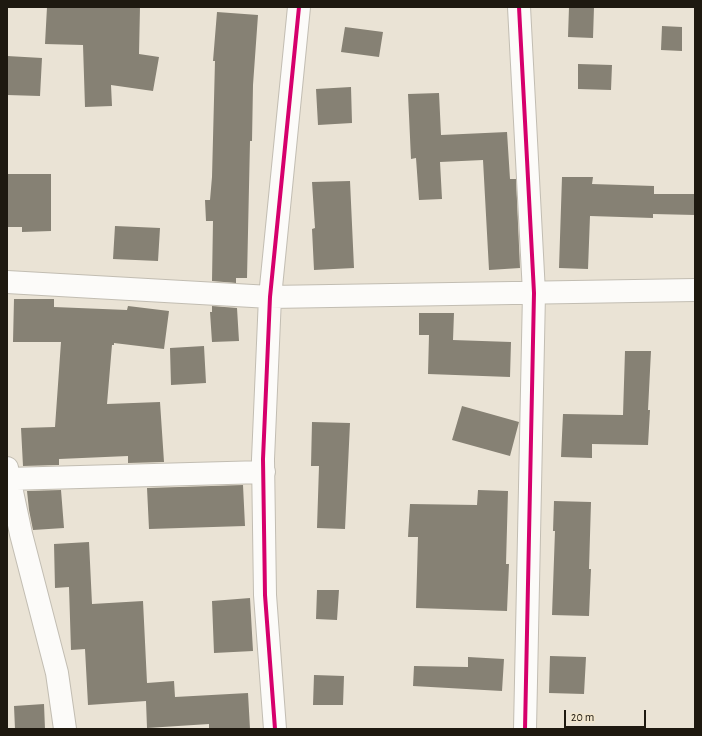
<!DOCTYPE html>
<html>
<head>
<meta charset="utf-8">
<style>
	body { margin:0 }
	#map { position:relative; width:702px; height:736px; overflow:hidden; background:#eae3d5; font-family:"Alegreya Sans",sans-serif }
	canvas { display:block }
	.frame { position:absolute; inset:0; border:8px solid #1e1910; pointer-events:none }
	.scale { position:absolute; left:564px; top:710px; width:82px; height:18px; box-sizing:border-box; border:2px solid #1e1910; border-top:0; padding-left:5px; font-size:12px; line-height:14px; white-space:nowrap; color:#1e1910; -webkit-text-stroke:3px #f2e6cd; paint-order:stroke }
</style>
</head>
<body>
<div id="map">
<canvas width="702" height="736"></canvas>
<div class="frame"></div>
<div class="scale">20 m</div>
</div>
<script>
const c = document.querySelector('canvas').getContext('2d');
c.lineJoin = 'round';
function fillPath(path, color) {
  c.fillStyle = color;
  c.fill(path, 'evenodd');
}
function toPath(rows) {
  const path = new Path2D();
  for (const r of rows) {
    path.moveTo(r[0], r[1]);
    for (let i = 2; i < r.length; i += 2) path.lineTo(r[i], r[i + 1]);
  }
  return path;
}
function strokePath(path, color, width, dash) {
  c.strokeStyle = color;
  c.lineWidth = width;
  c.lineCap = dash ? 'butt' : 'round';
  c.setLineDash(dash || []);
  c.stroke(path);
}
const building = toPath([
	[47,7,140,7,139,54,159,57,153,91,111,85,112,106,85,107,83,45,45,44],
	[569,7,594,7,593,38,568,37],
	[217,12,258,15,253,85,252,141,250,141,247,278,236,278,236,283,212,281,213,221,206,221,205,200,210,200,212,177,215,61,213,61],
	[662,26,682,27,682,51,661,50],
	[345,27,383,32,379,57,341,52],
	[7,56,42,58,40,96,7,95],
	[578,64,612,65,611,90,578,89],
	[351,87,352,123,318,125,316,89],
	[439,93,441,135,507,132,510,179,516,179,520,268,489,270,483,160,440,162,442,199,419,200,416,158,411,159,408,94],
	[8,174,51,174,51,231,22,232,22,227,8,227],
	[562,177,593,177,592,184,654,186,654,194,695,194,695,215,653,214,653,218,590,216,588,269,559,268],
	[350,181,354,268,314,270,312,229,315,228,312,182],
	[115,226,160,228,158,261,113,259],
	[14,299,54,299,54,307,127,310,128,306,169,311,164,349,114,343,114,345,112,345,107,404,160,402,164,462,128,463,128,456,59,459,59,465,23,466,21,428,55,427,61,342,13,342],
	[212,306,237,308,239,341,212,342,210,312,212,312],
	[419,313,454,313,453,340,511,342,510,377,428,374,429,335,419,335],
	[204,346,206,383,171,385,170,348],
	[625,351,651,351,648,410,650,410,648,445,592,444,592,458,561,457,563,414,623,415],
	[462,406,519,422,510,456,452,440],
	[312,422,350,423,345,529,317,528,319,466,311,466],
	[243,485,245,526,149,529,147,488],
	[61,490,64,528,33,530,29,510,27,491],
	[478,490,508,491,506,564,509,564,507,611,416,608,418,537,408,537,410,504,477,505],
	[554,501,591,502,589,569,591,569,589,616,552,615,555,531,553,531],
	[89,542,92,604,143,601,147,683,174,681,175,697,248,693,250,729,209,729,209,724,147,728,146,701,88,705,85,649,71,650,69,587,55,588,54,544],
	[317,590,339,590,337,620,316,619],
	[250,598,253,651,214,653,212,601],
	[550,656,586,657,584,694,549,693],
	[468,657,504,659,502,691,413,686,414,666,468,667],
	[314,675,344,676,343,705,313,705],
	[44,704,45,729,15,729,14,706]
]);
const street = toPath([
	[519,7,534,293,525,729],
	[7,282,270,297,695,290],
	[7,468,21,534,57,673,65,729],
	[7,479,264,472],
	[275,729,265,595,263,459,270,297,299,7]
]);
const cycleway = toPath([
	[519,7,534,293,525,729],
	[275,729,265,595,263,459,270,297,299,7]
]);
fillPath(building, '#868174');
strokePath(street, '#c2bdb2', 24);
strokePath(street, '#fcfbf9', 22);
strokePath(cycleway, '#d6006c', 4);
</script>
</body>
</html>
